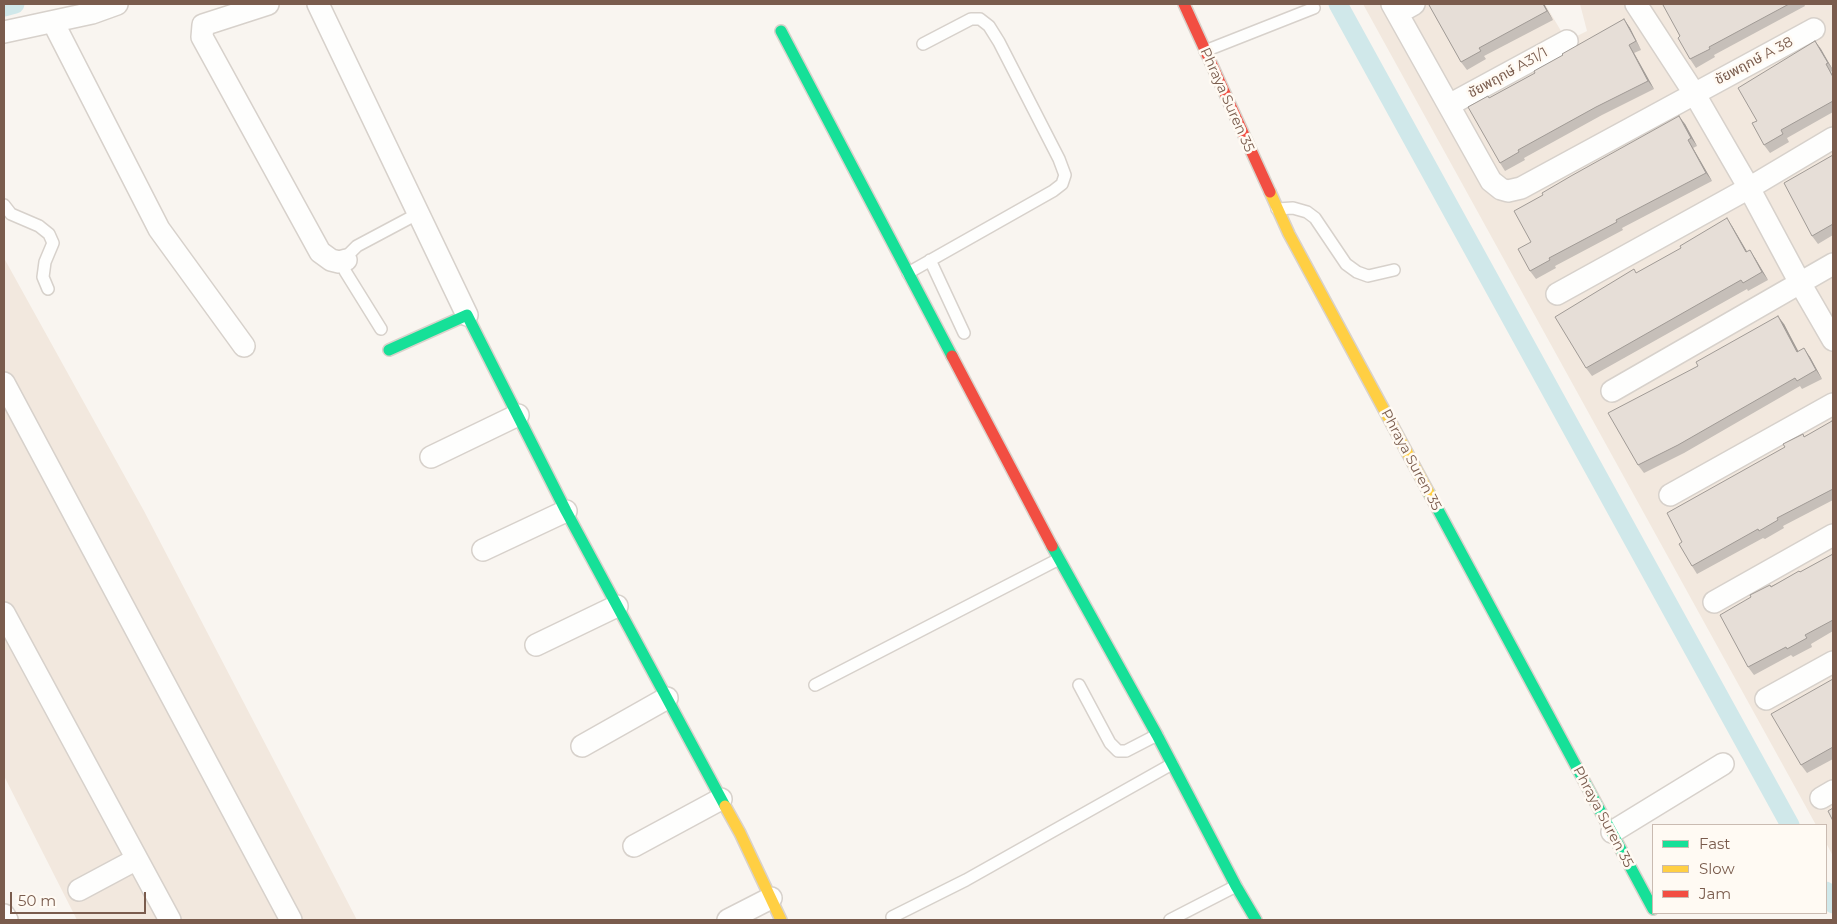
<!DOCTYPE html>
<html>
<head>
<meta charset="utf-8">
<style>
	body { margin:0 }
	#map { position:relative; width:1837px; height:924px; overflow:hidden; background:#f9f5f0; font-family:Montserrat,sans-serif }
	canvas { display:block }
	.frame { position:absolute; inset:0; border:5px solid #7a5c4d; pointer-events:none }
	.legend { position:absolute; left:1652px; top:824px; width:175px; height:90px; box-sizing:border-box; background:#fffaf3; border:1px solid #cabbb1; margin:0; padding:6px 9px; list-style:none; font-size:15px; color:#7a5c4d }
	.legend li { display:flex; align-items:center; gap:10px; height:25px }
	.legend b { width:25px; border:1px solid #cabbb1 }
	.scale { position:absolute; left:10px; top:892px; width:136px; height:22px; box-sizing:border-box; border:2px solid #7a5c4d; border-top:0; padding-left:6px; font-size:15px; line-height:18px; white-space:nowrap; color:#7a5c4d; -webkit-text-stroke:4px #fffaf3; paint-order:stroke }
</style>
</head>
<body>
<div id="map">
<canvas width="1837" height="924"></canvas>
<div class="frame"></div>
<ul class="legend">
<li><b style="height:6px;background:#16e098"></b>Fast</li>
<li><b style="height:6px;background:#ffcf43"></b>Slow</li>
<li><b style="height:6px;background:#f24e42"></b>Jam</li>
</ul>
<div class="scale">50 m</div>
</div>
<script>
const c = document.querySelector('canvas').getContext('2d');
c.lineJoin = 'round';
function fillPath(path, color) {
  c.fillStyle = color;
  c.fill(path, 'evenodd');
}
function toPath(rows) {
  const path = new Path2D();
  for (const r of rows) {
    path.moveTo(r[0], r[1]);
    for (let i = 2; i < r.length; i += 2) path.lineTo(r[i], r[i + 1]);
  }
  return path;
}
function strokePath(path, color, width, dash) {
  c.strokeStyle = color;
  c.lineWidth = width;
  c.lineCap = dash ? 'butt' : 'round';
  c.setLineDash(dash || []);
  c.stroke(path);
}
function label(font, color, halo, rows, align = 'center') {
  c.font = font + ' Montserrat,"Noto Sans Thai",sans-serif';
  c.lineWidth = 5;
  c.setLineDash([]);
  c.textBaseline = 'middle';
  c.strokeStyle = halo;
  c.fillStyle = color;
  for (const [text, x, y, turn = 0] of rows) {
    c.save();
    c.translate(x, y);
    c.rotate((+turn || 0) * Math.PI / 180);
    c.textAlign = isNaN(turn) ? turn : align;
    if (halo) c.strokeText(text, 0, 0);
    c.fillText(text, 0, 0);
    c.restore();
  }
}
const residential = toPath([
	[1363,4,1545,4,1567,41,1587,31,1580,4,1833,4,1833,856,1826,843,1826,825,1816,825],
	[4,258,144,511,357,920,77,920,4,776]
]);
const canal = toPath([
	[1338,4,1790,825],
	[4,7,15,4],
	[1826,891,1833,904]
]);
const lane = toPath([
	[1205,51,1314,8],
	[4,205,11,214,39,226,49,234,53,243,45,262,43,277,48,289],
	[1277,209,1293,208,1307,212,1315,218,1346,264,1357,272,1368,276,1394,270],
	[930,260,964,333],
	[908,273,1053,191,1062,184,1065,175,1059,159,999,42,989,26,980,19,971,19,923,44],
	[381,329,345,271,346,260,350,253,357,246,419,213],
	[815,685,1059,559],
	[1079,685,1110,743,1118,751,1126,751,1157,735],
	[892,917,966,880,1172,764],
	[1170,920,1236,886]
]);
const street = toPath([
	[268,4,203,25,202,37,320,252,331,260,339,262,346,260],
	[318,4,467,315],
	[1392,4,1491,181,1501,189,1508,191,1521,188,1814,29],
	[1636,4,1694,93,1749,188,1800,283,1833,340],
	[1398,13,1414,4],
	[53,22,159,229,244,346],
	[4,32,92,13,117,4],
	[1449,105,1567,41],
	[1557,294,1749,188,1833,138],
	[4,383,291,920],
	[1612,391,1833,264],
	[431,457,518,415],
	[1670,495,1833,404],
	[483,550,566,511],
	[1714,602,1833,535],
	[4,613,170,920],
	[536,645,617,606],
	[1766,699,1833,662],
	[582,746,667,698],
	[1821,798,1833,791],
	[1612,832,1723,764],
	[634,846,721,799],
	[79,890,137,859],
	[4,915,7,920],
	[728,920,771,898]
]);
const fast = toPath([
	[781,31,952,356],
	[389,350,467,315,566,511,725,806],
	[1429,493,1653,909],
	[1052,546,1157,735,1236,886,1256,920]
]);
const slow = toPath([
	[1270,192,1289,234,1429,493],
	[725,806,740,833,781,920]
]);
const jam = toPath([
	[1184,4,1270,192],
	[952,356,1052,546]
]);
const wall = toPath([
	[1544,4,1553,20,1484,56,1486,59,1467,70,1461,62,1429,5],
	[1665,4,1804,4,1805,6,1714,55,1715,57,1696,68,1690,59],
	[1624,19,1630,28,1641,50,1634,53,1654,89,1602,115,1524,158,1525,160,1505,171,1500,163,1489,98,1535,73],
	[1815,41,1833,70,1831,72,1833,75,1833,112,1787,138,1789,142,1770,153,1764,145,1757,121],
	[1685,124,1697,146,1693,148,1712,181,1622,228,1623,230,1555,266,1556,268,1536,279,1530,271,1531,242],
	[1833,155,1833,235,1818,244,1812,236],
	[1732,226,1747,252,1755,258,1768,280,1748,291,1747,289,1592,376,1586,368,1636,273],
	[1784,324,1798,352,1810,357,1822,379,1802,389,1800,386,1684,453,1644,473,1638,465],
	[1833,422,1833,500,1783,526,1784,528,1765,539,1763,538,1697,574,1692,566,1682,542,1805,436],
	[1833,554,1833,631,1811,644,1812,647,1793,657,1791,655,1754,675,1748,667,1771,586,1800,572],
	[1833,679,1833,759,1807,773,1801,765]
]);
const shadedWall = toPath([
	[1543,4,1544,4,1553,20,1547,11],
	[1624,19,1630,28,1641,50,1636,41],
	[1815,41,1821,49,1833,70,1828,63],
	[1629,45,1634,53,1654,89,1648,81],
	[1679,116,1685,124,1697,146,1691,138],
	[1688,140,1693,148,1712,181,1706,173],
	[1727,218,1732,226,1752,260,1746,252],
	[1750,250,1755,258,1768,280,1762,272],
	[1778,316,1784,324,1803,360,1797,352],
	[1804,348,1810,357,1822,379,1816,370]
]);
const building = toPath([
	[1432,4,1543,4,1547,11,1479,48,1481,51,1461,62,1429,5,1432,4],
	[1665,4,1789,4,1709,47,1710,49,1690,59,1678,38,1680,36,1663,5,1665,4],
	[1624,19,1636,41,1629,45,1648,81,1596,107,1518,150,1519,152,1500,163,1468,107,1488,96,1489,98,1535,73,1534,71,1563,55,1562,54,1624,19],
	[1815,41,1828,63,1826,64,1833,77,1833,101,1781,130,1783,134,1764,145,1752,123,1757,121,1738,88,1815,41],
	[1679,116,1691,138,1688,140,1706,173,1616,220,1617,222,1549,258,1550,260,1530,271,1518,249,1531,242,1514,211,1543,195,1542,193,1571,176,1679,116],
	[1833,155,1833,224,1812,236,1784,183,1833,155],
	[1727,218,1746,252,1750,250,1762,272,1743,283,1741,280,1586,368,1555,317,1634,269,1636,273,1681,248,1680,246,1727,218],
	[1778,316,1797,352,1804,348,1816,370,1797,381,1795,378,1678,445,1638,465,1608,413,1698,366,1696,362,1778,316],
	[1832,421,1833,423,1833,489,1777,518,1778,520,1759,531,1758,529,1692,566,1679,544,1682,542,1667,513,1785,447,1783,444,1803,434,1804,437,1832,421],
	[1833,554,1833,620,1805,635,1807,638,1787,649,1786,647,1748,667,1720,615,1751,597,1750,595,1770,585,1771,587,1799,571,1800,572,1833,554],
	[1833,679,1833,747,1801,765,1771,714,1833,679],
	[1833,808,1833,821,1828,811,1833,808]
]);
const streetNames = [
	["ชัยพฤกษ์ A 38",1754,61,-28],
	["ชัยพฤกษ์ A31/1",1508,73,-29],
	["Phraya Suren 35",1227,100,66],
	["Phraya Suren 35",1411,460,62],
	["Phraya Suren 35",1603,817,62]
];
fillPath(residential, '#f2e8de');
strokePath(canal, '#d0e8ea', 19);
strokePath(lane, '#d7d1cb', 14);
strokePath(street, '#d7d1cb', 24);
strokePath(fast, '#d9d2cb', 14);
strokePath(slow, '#d9d2cb', 14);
strokePath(jam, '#d9d2cb', 14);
strokePath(lane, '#fefefd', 11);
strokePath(street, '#fefefd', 21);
strokePath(fast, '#16e098', 11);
strokePath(slow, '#ffcf43', 11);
strokePath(jam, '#f24e42', 11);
fillPath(wall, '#c6bfb9');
fillPath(shadedWall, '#a19b96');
fillPath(building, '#e6ded7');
strokePath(building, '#a19b96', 1);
label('14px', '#7a5c4d', '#fffaf3', streetNames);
</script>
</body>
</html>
